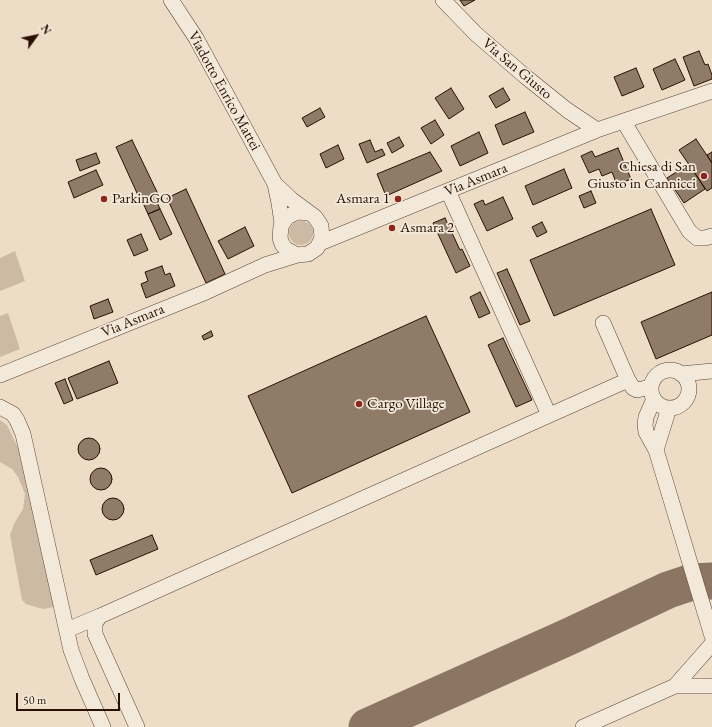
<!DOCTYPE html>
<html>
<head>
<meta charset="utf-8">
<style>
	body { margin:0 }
	#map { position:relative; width:712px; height:727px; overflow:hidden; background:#edddc6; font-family:"EB Garamond",serif }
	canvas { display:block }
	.north { position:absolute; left:16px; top:16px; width:40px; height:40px; -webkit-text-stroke:3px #f3e9da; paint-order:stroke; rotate:57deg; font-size:11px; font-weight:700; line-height:16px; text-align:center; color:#2a1000 }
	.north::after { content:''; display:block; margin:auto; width:14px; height:18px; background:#2a1000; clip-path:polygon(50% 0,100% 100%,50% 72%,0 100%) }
	.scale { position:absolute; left:16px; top:693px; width:104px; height:18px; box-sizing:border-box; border:2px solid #2a1000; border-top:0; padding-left:5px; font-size:12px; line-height:14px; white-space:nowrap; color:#2a1000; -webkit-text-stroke:3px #f3e9da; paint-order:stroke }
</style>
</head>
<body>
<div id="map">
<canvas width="712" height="727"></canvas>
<div class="north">N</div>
<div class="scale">50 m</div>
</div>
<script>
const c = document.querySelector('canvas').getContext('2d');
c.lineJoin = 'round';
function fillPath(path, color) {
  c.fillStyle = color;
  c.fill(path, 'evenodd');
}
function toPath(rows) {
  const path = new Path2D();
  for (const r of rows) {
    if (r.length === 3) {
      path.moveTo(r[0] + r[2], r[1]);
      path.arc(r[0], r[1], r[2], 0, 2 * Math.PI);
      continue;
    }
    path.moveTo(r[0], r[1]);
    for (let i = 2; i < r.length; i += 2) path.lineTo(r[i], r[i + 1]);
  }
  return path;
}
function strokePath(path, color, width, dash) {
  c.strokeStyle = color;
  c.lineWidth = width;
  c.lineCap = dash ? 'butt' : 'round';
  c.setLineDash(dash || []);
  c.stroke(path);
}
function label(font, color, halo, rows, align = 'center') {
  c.font = font + ' "EB Garamond",serif';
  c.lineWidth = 3.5;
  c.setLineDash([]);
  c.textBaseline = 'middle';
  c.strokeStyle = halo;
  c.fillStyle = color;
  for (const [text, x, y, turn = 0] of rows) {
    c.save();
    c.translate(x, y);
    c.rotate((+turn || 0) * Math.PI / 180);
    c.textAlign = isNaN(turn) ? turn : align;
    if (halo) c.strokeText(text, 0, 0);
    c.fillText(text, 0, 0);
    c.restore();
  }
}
const green = toPath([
	[301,233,12],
	[15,251,25,281,0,291,0,258],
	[8,313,20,349,0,357,0,316],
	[0,420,7,425,20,452,54,607,43,609,26,604,22,600,10,535,15,522,23,509,25,494,18,477,12,469,0,462]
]);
const taxiway = toPath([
	[367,727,568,637,668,590,692,582,712,581]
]);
const building = toPath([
	[460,0,475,0,464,6,460,0],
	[699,51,705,65,708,64,712,75,712,79,694,86,683,57,699,51],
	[675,59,685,80,662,90,653,69,675,59],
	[636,68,644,87,622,96,614,77,636,68],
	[451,88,464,109,449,119,435,98,451,88],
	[503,88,510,100,496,108,489,96,503,88],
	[320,108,325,117,307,127,302,118,320,108],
	[525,112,534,132,503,145,495,125,525,112],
	[435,120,444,135,431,144,421,128,435,120],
	[479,132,488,153,460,166,451,146,479,132],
	[399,137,404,146,392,153,387,143,399,137],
	[696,139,712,163,712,188,707,191,679,150,696,139],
	[132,140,159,196,155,198,160,209,148,214,143,203,142,204,116,147,132,140],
	[370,140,375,152,382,149,385,155,367,163,359,144,370,140],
	[338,145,344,159,326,168,320,154,338,145],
	[618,148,631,179,617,185,612,172,602,176,599,169,589,173,581,156,592,151,595,157,618,148],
	[430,152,442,171,386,196,377,174,430,152],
	[712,152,712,163,707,155,712,152],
	[96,153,100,163,80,171,76,160,96,153],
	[689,164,705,189,684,203,667,178,689,164],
	[564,169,572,188,533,205,525,186,564,169],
	[96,170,103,185,74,198,68,182,96,170],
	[186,189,225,274,206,283,167,198,186,189],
	[591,191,596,203,584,208,579,196,591,191],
	[503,197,513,219,487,231,474,204,483,200,485,205,503,197],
	[160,209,172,234,160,240,148,214,160,209],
	[651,209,675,265,554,316,530,260,651,209],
	[445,218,460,250,462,249,470,266,456,273,433,223,445,218],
	[542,222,547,232,537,237,532,227,542,222],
	[245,227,254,246,228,259,218,241,245,227],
	[141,234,148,250,134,256,127,240,141,234],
	[162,266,165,275,170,273,175,286,146,298,141,284,148,281,145,272,162,266],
	[507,269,530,321,520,325,497,273,507,269],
	[480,292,490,313,479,318,470,297,480,292],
	[712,292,712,335,656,359,641,322,712,292],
	[108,299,113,312,94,319,90,306,108,299],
	[426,316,470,412,292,493,248,396,426,316],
	[211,331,213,336,204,340,202,336,211,331],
	[503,338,532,400,516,407,488,345,503,338],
	[109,361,118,383,77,399,68,378,109,361],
	[65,379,73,400,64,404,55,383,65,379],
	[89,449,11],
	[101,479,11],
	[113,509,11],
	[152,535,158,549,96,575,90,560,152,535]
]);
const minor = toPath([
	[171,0,196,38,275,184,279,203,282,223],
	[443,0,476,34,526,77,567,110,597,130],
	[624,122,689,231,697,238,705,238,712,236],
	[275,184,292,200,315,217,321,226,322,238,317,248,308,254,297,255,286,249,282,244,280,238,281,226,287,217,293,214,299,212,308,213],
	[448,191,549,415],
	[320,243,597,130,712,91],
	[670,389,19],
	[681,374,712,371],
	[0,375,206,292,265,265,297,255],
	[628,380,633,388,637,390,651,387],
	[654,399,646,417,645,425,646,432,656,450,712,636],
	[0,407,13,414,17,420,23,434,71,650,82,679,103,727],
	[656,450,669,408],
	[67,630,100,616],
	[675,686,712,644],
	[137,727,95,634,95,623,100,616,628,380,603,323],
	[583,727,675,686,712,686]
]);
const markers = [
	[704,176,4,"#8f2418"],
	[104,199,4,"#8f2418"],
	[398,199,4,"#8f2418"],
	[392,228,4,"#8f2418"],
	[359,404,4,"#8f2418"]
];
const streetNames = [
	["Via San Giusto",517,69,40],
	["Viadotto Enrico Mattei",224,91,61],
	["Via Asmara",476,180,-22],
	["Via Asmara",133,321,-22]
];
const poiNames = [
	["Chiesa di San",696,167,"right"],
	["Giusto in Cannicci",696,184,"right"],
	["ParkinGO",112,199],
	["Asmara 1",390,199,"right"],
	["Asmara 2",400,228],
	["Cargo Village",367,404]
];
fillPath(green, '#ccbaa4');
strokePath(taxiway, '#8c7663', 37);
fillPath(building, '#8f7b67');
strokePath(building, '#2a1000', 1);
strokePath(minor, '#5b4332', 16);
strokePath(minor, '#f3e9da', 15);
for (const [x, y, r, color] of markers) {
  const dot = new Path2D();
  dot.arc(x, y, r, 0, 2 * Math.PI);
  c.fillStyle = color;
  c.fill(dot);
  strokePath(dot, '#f3e9da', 1.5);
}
label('15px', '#2a1000', '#f3e9da', streetNames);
label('15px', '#2a1000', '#f3e9da', poiNames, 'left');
</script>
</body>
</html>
